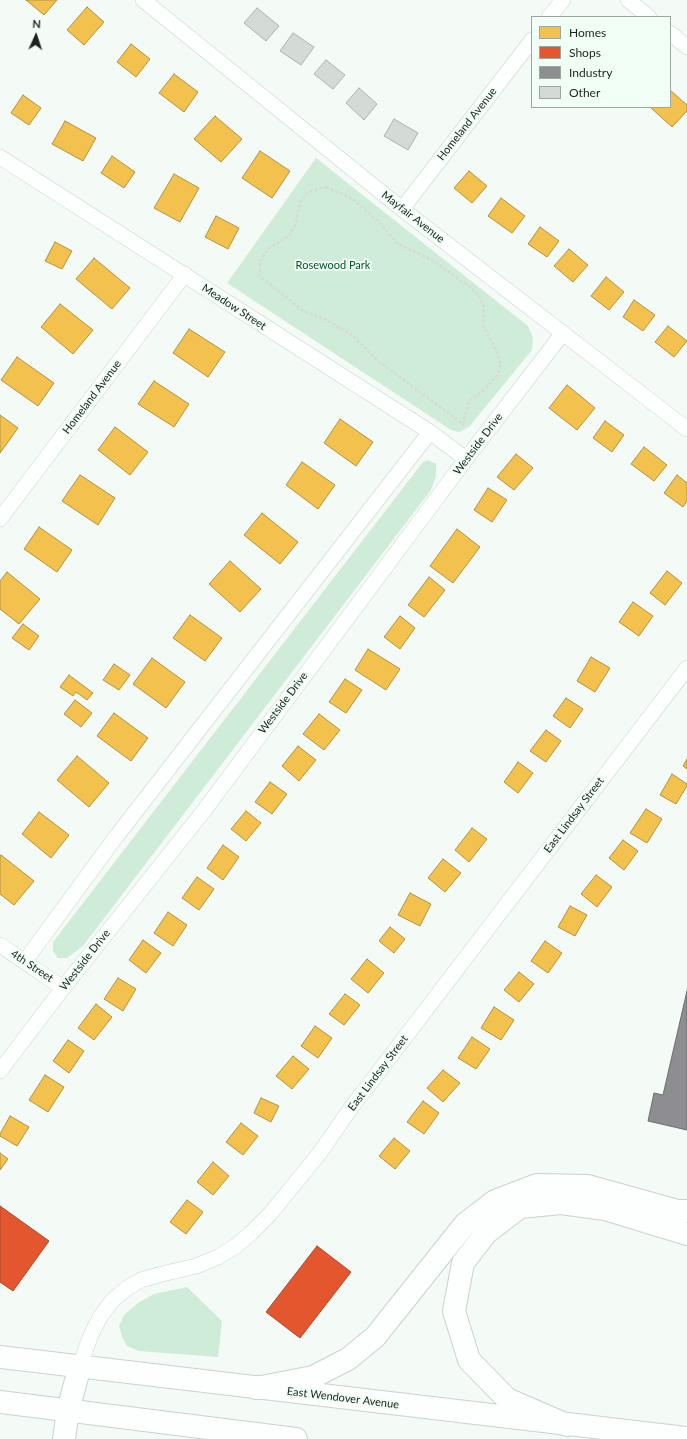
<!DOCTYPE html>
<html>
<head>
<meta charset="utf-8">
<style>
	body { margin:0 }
	#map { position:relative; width:687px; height:1439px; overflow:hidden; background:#f4fbf6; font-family:Lato,sans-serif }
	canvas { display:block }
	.legend { position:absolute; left:531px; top:16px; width:140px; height:92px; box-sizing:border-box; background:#f1fef5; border:1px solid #9ca79f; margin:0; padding:5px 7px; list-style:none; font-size:12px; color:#1c241f }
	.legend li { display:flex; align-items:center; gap:8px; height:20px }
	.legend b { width:20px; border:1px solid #9ca79f }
	.north { position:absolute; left:16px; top:16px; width:40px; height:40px; -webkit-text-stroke:3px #f1fef5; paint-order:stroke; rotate:3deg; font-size:11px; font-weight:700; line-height:16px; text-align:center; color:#1c241f }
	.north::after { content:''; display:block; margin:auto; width:14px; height:18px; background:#1c241f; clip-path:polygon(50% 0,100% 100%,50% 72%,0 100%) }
</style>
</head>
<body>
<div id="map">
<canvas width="687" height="1439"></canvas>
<ul class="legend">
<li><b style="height:11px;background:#f2c14e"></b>Homes</li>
<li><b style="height:11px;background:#e4572e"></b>Shops</li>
<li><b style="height:11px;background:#8d8d92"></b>Industry</li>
<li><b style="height:11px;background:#d4dbd6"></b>Other</li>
</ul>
<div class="north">N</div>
</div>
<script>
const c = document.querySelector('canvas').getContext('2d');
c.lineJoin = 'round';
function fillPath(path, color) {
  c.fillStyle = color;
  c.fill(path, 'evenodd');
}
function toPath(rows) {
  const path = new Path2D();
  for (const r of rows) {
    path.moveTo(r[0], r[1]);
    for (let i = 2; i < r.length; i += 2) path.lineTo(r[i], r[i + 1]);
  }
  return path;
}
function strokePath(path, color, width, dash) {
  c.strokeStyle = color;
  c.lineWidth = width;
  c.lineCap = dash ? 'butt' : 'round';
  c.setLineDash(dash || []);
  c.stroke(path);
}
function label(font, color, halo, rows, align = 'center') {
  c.font = font + ' Lato,sans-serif';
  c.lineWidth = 4;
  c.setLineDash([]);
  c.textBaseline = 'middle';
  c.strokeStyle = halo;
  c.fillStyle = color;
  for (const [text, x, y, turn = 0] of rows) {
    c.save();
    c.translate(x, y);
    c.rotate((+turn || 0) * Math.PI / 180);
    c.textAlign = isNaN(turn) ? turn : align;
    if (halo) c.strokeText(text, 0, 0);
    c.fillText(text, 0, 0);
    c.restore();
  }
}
const green = toPath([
	[316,158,528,326,533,338,532,350,469,427,459,432,451,430,227,283],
	[428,460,436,464,436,476,431,490,83,946,67,958,58,958,53,951,53,942,423,462],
	[187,1287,222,1321,218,1357,139,1351,127,1346,122,1337,119,1326,124,1315,138,1303,154,1294]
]);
const homes = toPath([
	[26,0,57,0,44,15,26,0],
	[87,7,104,22,84,45,67,30,87,7],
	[131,44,150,59,136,77,117,62,131,44],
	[174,74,198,92,184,112,159,93,174,74],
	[670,90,687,105,687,111,672,127,651,108,653,107,670,107,670,90],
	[23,95,41,108,29,125,11,113,23,95],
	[215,116,242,139,221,162,194,139,215,116],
	[65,121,96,138,83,161,52,144,65,121],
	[260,151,290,171,272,198,242,178,260,151],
	[112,156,135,172,124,188,101,173,112,156],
	[469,171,487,186,472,203,454,188,469,171],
	[174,174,199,188,180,222,154,208,174,174],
	[501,198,525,216,512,233,488,216,501,198],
	[216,216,239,228,228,249,205,237,216,216],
	[540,227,559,241,547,257,528,244,540,227],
	[55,242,72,251,62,269,45,261,55,242],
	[569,249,588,265,573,282,554,266,569,249],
	[94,258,130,288,112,309,76,279,94,258],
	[606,277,624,292,609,310,591,296,606,277],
	[634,300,655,315,643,331,623,317,634,300],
	[60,304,93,330,73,354,41,327,60,304],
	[668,326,687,341,674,357,655,342,668,326],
	[189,329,225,352,208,377,173,353,189,329],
	[17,357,54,383,38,406,1,380,17,357],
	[154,381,189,404,174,427,138,404,154,381],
	[567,385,595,408,577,430,549,408,567,385],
	[0,415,18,428,0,453,0,415],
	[340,419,373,442,356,466,324,443,340,419],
	[605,421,624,435,612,452,593,438,605,421],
	[115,427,148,452,130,475,98,450,115,427],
	[644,447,667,465,654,481,631,464,644,447],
	[516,454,533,468,514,490,497,477,516,454],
	[302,462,335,485,318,509,286,485,302,462],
	[80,475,115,498,98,525,62,501,80,475],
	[677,475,687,483,687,501,683,507,664,493,677,475],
	[488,488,507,500,492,522,474,510,488,488],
	[262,513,298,542,280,564,244,535,262,513],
	[39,527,72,550,57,572,24,549,39,527],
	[457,529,480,547,453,583,430,566,457,529],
	[230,561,261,589,240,612,209,584,230,561],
	[667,571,682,583,665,605,650,593,667,571],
	[7,572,40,599,19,624,0,609,0,581,7,572],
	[429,577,445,590,424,617,408,605,429,577],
	[633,602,653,616,639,636,619,622,633,602],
	[190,615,222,638,205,661,173,638,190,615],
	[400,616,415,628,400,649,384,637,400,616],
	[23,624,39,636,29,650,12,638,23,624],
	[368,649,400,669,386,690,355,670,368,649],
	[591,657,610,668,595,692,577,681,591,657],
	[152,658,185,682,166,708,133,684,152,658],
	[114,664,130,675,119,690,103,680,114,664],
	[69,675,93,693,87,700,76,692,73,696,60,687,69,675],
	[345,679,362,690,346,713,329,702,345,679],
	[566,698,583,709,570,728,553,716,566,698],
	[75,700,92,713,81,727,64,714,75,700],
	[114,713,148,738,131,761,97,736,114,713],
	[319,714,340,730,324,750,303,734,319,714],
	[546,730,561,741,546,762,530,751,546,730],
	[298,746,316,760,299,781,282,766,298,746],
	[77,756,109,783,89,807,57,780,77,756],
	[687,759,687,769,683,766,687,759],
	[518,762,533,773,518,793,504,782,518,762],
	[672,774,687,784,687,786,676,804,660,795,672,774],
	[270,782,287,794,272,814,255,802,270,782],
	[646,809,662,819,647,843,630,833,646,809],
	[246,811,261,823,246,841,231,829,246,811],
	[39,812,69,835,51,858,22,834,39,812],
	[472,828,487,839,469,862,455,850,472,828],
	[623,840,638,851,624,870,609,858,623,840],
	[223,845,239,857,223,880,207,868,223,845],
	[1,855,34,881,14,905,0,894,0,857,1,855],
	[443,859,461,873,445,892,428,878,443,859],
	[596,875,612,887,597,907,581,894,596,875],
	[197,877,214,889,199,910,182,898,197,877],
	[410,893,431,904,420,926,398,915,410,893],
	[570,906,587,915,575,936,558,927,570,906],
	[168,912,187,925,173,946,154,933,168,912],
	[390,927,405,939,394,953,379,941,390,927],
	[143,940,161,953,146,973,129,960,143,940],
	[545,941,562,953,548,973,531,961,545,941],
	[367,959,384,973,368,993,351,979,367,959],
	[519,972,534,984,519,1002,504,990,519,972],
	[118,978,136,989,123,1011,104,999,118,978],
	[345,994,360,1005,344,1025,329,1014,345,994],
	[96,1004,112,1017,94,1040,78,1028,96,1004],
	[494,1007,514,1020,501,1040,481,1028,494,1007],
	[315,1026,332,1038,318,1058,301,1046,315,1026],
	[472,1037,490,1049,476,1069,458,1058,472,1037],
	[68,1040,84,1051,69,1073,53,1061,68,1040],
	[293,1056,309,1069,292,1089,276,1076,293,1056],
	[443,1070,460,1083,443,1102,427,1088,443,1070],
	[45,1075,64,1087,48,1112,29,1100,45,1075],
	[261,1098,279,1106,271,1122,254,1113,261,1098],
	[423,1101,439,1113,424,1134,407,1122,423,1101],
	[10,1116,29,1127,17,1146,0,1136,0,1134,10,1116],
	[241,1123,258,1136,243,1155,226,1142,241,1123],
	[394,1138,410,1151,395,1169,379,1156,394,1138],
	[0,1153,8,1159,0,1170,0,1153],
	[213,1162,229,1176,213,1195,197,1182,213,1162],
	[187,1200,203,1212,186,1234,170,1222,187,1200]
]);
const shops = toPath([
	[0,1206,49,1241,13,1291,0,1282,0,1206],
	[317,1246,351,1272,300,1338,266,1312,317,1246]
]);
const industry = toPath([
	[687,991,687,1130,648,1121,654,1093,663,1095,687,991]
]);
const building = toPath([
	[257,8,279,26,266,41,244,23,257,8],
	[293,33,314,47,301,65,280,51,293,33],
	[326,60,345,75,333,89,314,74,326,60],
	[359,88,377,104,364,120,346,103,359,88],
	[394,119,418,133,408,150,384,136,394,119]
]);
const path = toPath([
	[326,187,353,199,379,222,398,244,432,260,466,284,478,294,484,307,483,326,496,350,501,365,498,374,485,389,469,401,463,424,378,361,352,335,324,319,303,311,260,276,260,261,268,249,289,236,295,225,300,202,308,192,326,187]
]);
const minor = toPath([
	[143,0,402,209,687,429],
	[628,0,649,17],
	[549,17,563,0],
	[670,33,687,47],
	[0,157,430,432,466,459],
	[402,209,532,40],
	[0,519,185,274],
	[0,945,63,988],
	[25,961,115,838,430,432],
	[0,1071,63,988,203,812,466,459,563,333],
	[80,1366,90,1337,100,1317,112,1301,126,1289,141,1280,158,1275,196,1266,218,1257,236,1246,251,1233,270,1214,319,1154,351,1108,687,668]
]);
const secondary = toPath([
	[64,1439,68,1410,80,1366]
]);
const trunk = toPath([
	[0,1357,687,1438],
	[0,1402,296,1439]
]);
const motorway = toPath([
	[256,1388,313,1377,348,1359,375,1337,465,1224,495,1201,537,1185,588,1186,678,1211,687,1211],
	[567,1425,507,1399,469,1360,454,1311,463,1263,486,1233,520,1207,561,1203,605,1209,687,1234]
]);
const streetNames = [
	["Homeland Avenue",467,124,-52],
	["Mayfair Avenue",413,217,38],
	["Meadow Street",234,307,33],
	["Homeland Avenue",92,397,-53],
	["Westside Drive",478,444,-53],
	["Westside Drive",283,703,-53],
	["East Lindsay Street",574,815,-53],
	["Westside Drive",85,960,-52],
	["4th Street",32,966,34],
	["East Lindsay Street",378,1073,-53],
	["East Wendover Avenue",343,1398,7]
];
const parkNames = [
	["Rosewood Park",333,265]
];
fillPath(green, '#cfecd8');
fillPath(homes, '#f2c14e');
strokePath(homes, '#b29240', 1);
fillPath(shops, '#e4572e');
strokePath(shops, '#a8482a', 1);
fillPath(industry, '#8d8d92');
strokePath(industry, '#6b6e70', 1);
fillPath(building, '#d4dbd6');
strokePath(building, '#acb3ae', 1);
strokePath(minor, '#cbd2cd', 16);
strokePath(secondary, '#cbd2cd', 24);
strokePath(trunk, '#cbd2cd', 24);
strokePath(motorway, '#cbd2cd', 24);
strokePath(path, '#d6d9d7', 2.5, [3, 2]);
strokePath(minor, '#fdfefe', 15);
strokePath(secondary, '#fdfefe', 22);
strokePath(trunk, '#fdfefe', 22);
strokePath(motorway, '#fdfefe', 22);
label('11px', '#1c241f', '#f1fef5', streetNames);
label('11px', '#00542c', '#f1fef5', parkNames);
</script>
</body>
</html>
